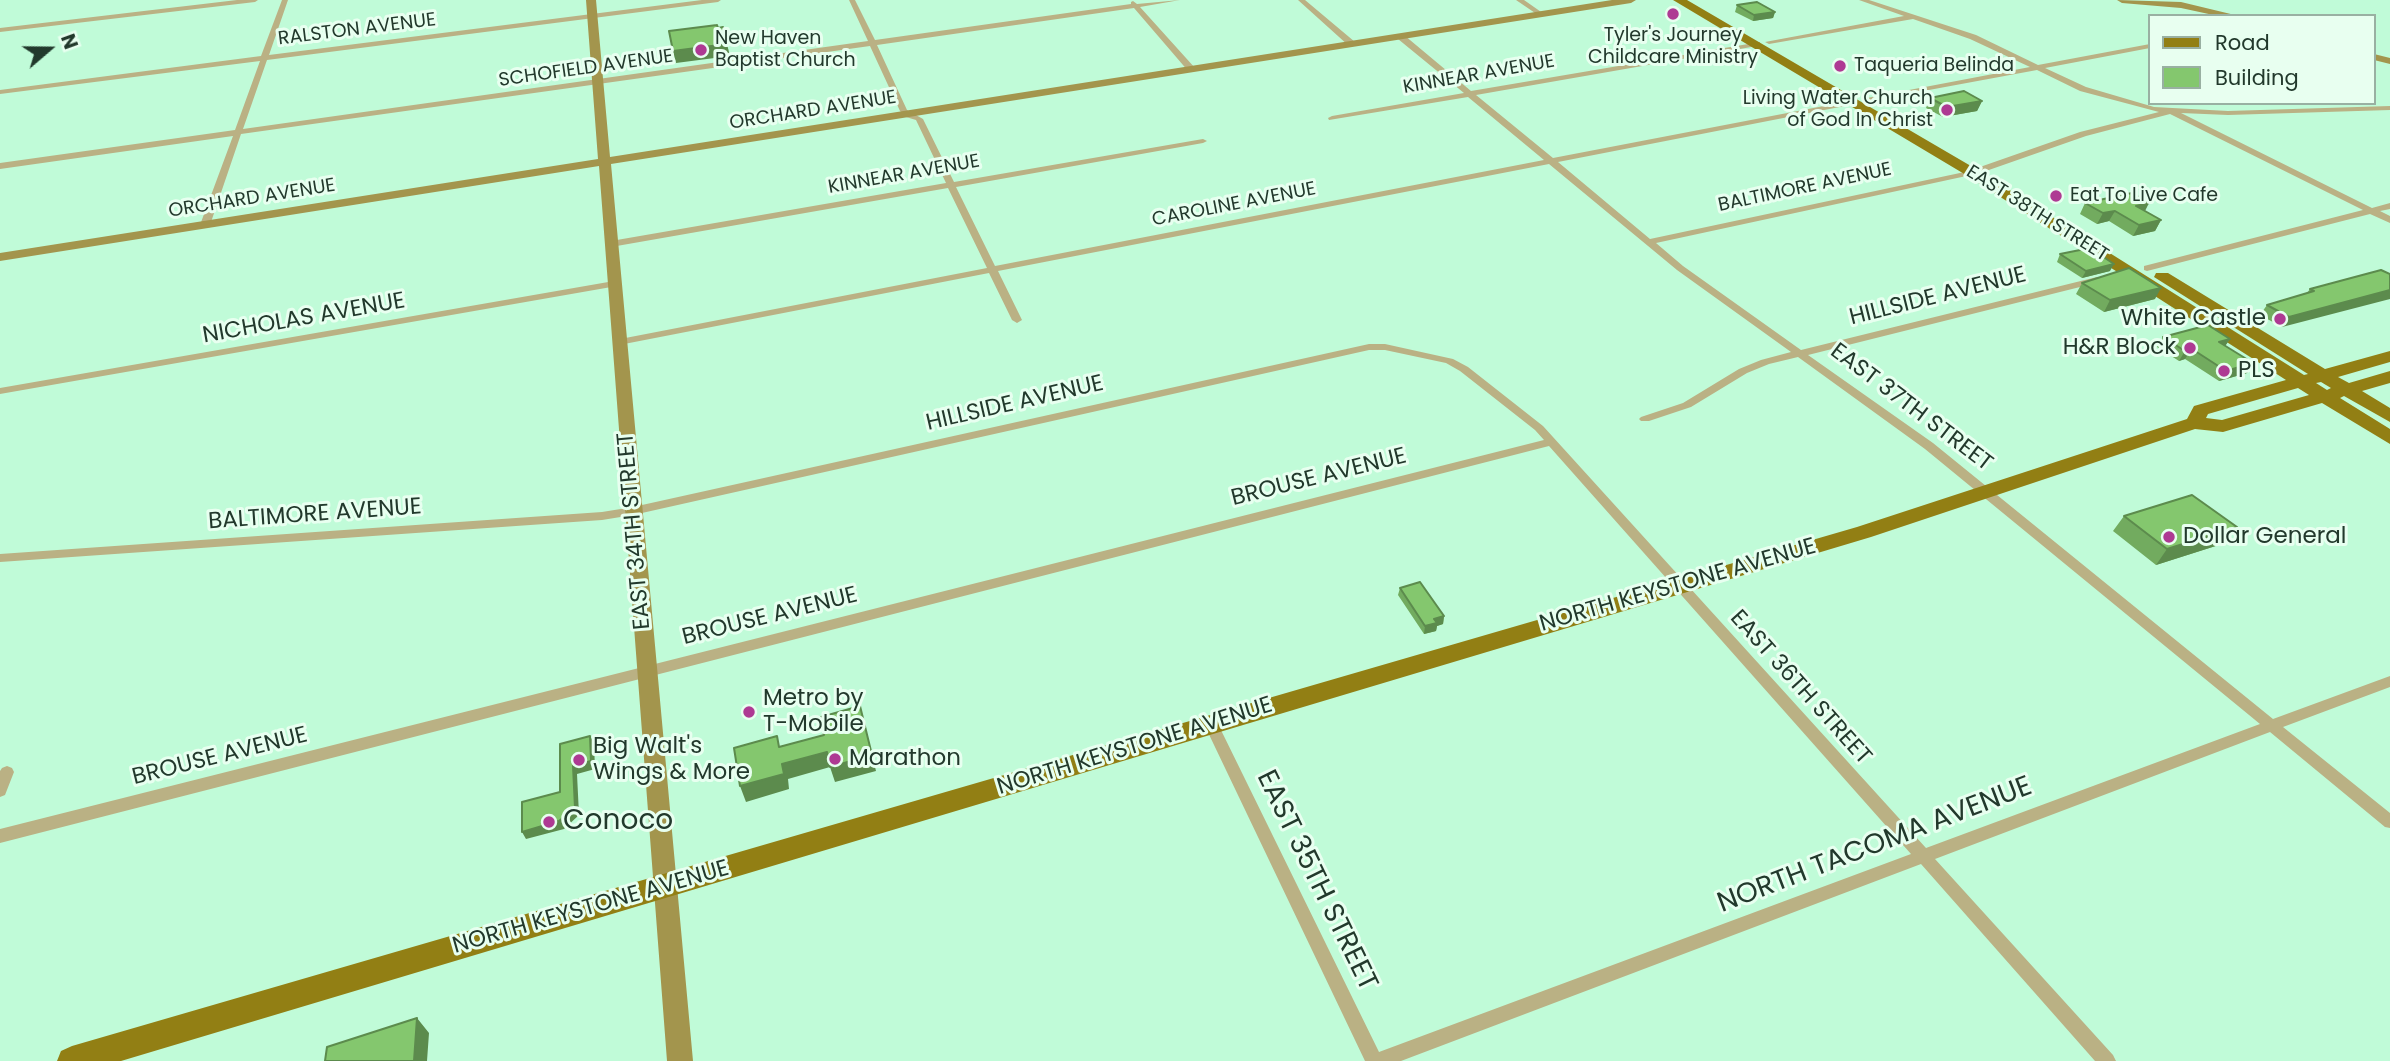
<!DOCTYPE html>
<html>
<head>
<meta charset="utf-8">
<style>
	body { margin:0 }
	#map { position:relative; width:2390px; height:1061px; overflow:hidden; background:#c0fbd8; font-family:Poppins,sans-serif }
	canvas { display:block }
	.legend { position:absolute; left:2148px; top:14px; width:228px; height:91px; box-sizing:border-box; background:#e8fff0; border:2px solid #99b0a2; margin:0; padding:9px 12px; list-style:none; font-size:21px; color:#22392c }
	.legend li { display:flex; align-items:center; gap:14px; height:35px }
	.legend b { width:35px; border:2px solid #99b0a2 }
	.north { position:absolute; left:14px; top:14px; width:70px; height:70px; -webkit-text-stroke:5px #e8fff0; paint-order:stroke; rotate:70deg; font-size:19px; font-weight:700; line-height:28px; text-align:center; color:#22392c }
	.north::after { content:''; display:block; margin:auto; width:24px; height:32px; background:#22392c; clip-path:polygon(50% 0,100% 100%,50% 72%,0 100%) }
</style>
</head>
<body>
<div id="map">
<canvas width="2390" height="1061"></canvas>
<ul class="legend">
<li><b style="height:9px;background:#927f14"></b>Road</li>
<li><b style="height:19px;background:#84c76e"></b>Building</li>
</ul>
<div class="north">N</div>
</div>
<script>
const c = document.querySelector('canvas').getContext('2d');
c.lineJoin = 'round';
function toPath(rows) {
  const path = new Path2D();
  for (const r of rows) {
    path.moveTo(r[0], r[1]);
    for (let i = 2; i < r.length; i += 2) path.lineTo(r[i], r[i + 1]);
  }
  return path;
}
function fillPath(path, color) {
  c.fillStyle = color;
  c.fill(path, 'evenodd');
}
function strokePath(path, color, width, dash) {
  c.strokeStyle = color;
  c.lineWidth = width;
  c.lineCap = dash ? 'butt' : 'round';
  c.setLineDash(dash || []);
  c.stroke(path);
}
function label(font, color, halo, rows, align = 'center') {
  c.font = font + ' Poppins,sans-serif';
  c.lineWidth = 6;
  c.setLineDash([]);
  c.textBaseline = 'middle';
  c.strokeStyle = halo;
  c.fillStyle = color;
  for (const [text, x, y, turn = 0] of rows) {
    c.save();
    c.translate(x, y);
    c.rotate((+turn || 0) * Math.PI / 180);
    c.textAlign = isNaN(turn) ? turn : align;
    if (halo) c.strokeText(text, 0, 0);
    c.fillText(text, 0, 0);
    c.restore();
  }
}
const street = toPath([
	[237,0,258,0,255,2,0,32,0,28,237,0],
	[282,0,288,0,269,55,702,0,721,0,718,2,267,60,243,129,868,41,849,0,855,0,875,40,1131,4,1131,2,1133,1,1137,4,1180,0,1140,7,1195,68,1196,70,1192,72,1189,72,1134,8,877,45,907,110,923,119,954,182,1203,139,1207,141,1203,143,956,187,995,266,1544,160,1468,97,1329,120,1328,118,1332,116,1464,93,1398,39,1398,35,1404,35,1471,91,1760,42,1760,46,1757,46,1476,95,1553,158,1855,100,1859,102,1855,104,1558,162,1650,239,1974,170,1975,172,1971,175,1656,243,1683,266,1801,350,2097,277,2100,278,2100,282,1808,355,1933,443,2273,719,2390,676,2390,687,2283,727,2390,813,2390,828,2385,827,2270,732,1935,859,2113,1055,2116,1061,2095,1061,1921,864,1401,1061,1365,1061,1204,724,1206,720,1211,718,1216,720,1218,724,1379,1052,1911,854,1549,446,0,843,0,829,1544,440,1535,430,1460,371,1446,363,1385,350,1369,350,633,515,602,520,0,562,0,554,602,512,633,507,1369,344,1385,344,1453,359,1468,367,1543,426,1926,848,2260,724,1925,449,1798,357,1769,364,1747,373,1691,407,1649,421,1641,421,1639,419,1641,417,1683,403,1739,369,1761,360,1791,352,1677,270,1549,164,998,271,1022,320,1017,323,1012,320,989,273,619,345,614,342,615,340,987,268,948,188,611,247,606,244,611,241,946,183,916,120,906,117,900,111,870,46,241,134,210,225,205,228,200,225,233,136,0,169,0,163,235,130,260,61,0,94,0,90,261,56,282,0],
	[1298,0,1305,0,1355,42,1355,46,1349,46,1298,0],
	[1516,0,1524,0,1544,14,1538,15,1516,0],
	[1859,0,1869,0,1976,35,2038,65,2150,44,2150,48,2045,68,2086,87,2154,107,2228,111,2390,106,2390,110,2228,115,2181,113,2372,208,2390,203,2390,209,2380,211,2390,216,2390,223,2370,214,2147,271,2144,270,2144,266,2363,210,2170,114,2086,136,1986,171,1980,171,1980,167,2080,132,2159,112,2080,91,2037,70,1864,102,1863,100,1867,98,2030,67,1970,39,1913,19,1769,44,1765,42,1904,16,1859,0],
	[614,281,619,284,617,286,0,394,0,388,614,281],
	[7,766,12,768,14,772,5,795,0,797,0,771,2,768,7,766]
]);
const secondary = toPath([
	[586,0,596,0,610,157,1612,0,1636,0,1631,3,611,164,693,1061,667,1061,599,166,0,261,0,253,598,159,586,0],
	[2117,0,2181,2,2239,16,2218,16,2181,8,2122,3,2117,0],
	[2374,54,2390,58,2390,64,2374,60,2374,54]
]);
const primary = toPath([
	[1673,0,1687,0,1976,169,2304,375,2308,374,2154,277,2156,273,2168,273,2325,369,2390,351,2390,362,2338,377,2349,383,2390,371,2390,383,2362,391,2390,408,2390,422,2344,396,2340,398,2390,429,2390,444,2322,403,2223,432,2195,429,1871,537,121,1061,57,1061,61,1051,72,1046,1857,527,2187,419,2194,406,2286,380,1966,175,1673,0],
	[2321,382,2331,388,2327,390,2316,383,2321,382],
	[2298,388,2309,395,2222,420,2206,418,2208,414,2298,388]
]);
const wall = toPath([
	[1737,5,1775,12,1773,18,1753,21,1735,12],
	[1930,98,1982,101,1977,111,1943,117,1926,108],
	[2085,203,2145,211,2161,220,2155,231,2133,236,2109,221,2097,224,2080,214],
	[2060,254,2110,271,2082,278,2057,262],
	[2381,270,2282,327,2260,315,2267,305,2307,293,2310,289],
	[2082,283,2155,299,2104,312,2076,294],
	[2163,337,2230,339,2225,346,2253,363,2247,373,2219,381,2185,359,2179,361,2157,347],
	[2124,516,2225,543,2156,565,2113,531],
	[1400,588,1444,616,1443,624,1437,626,1436,631,1424,634,1398,595]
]);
const shadedWall = toPath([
	[1775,12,1773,18,1753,21,1754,15],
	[727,44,730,56,676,63,673,51],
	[1982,101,1977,111,1943,117,1947,107],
	[2149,203,2144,213,2136,206],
	[2115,211,2109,221,2097,224,2103,213],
	[2161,220,2155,231,2133,236,2139,225],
	[2114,264,2110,271,2082,278,2086,271],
	[2161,288,2155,299,2104,312,2110,300],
	[2390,290,2390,299,2282,327,2289,317],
	[2230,339,2223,349,2219,342],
	[2192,349,2185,359,2179,361,2185,351],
	[2253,363,2247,373,2219,381,2226,371],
	[2237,527,2225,543,2156,565,2167,549],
	[1444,616,1443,624,1437,626,1436,631,1424,634,1425,626,1434,619],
	[860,706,876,771,835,782,830,767,788,779,789,789,746,802,740,786,782,764,827,752],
	[590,736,594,743,595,769,577,774,579,815,564,829,526,839,522,832,559,821,573,766],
	[417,1018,429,1033,427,1061,414,1061]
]);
const building = toPath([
	[1757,2,1775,12,1754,15,1737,5,1757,2],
	[717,25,718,28,723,27,727,44,673,51,669,31,717,25],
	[1964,91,1982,101,1947,107,1930,98,1964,91],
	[2132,193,2149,203,2136,206,2161,220,2139,225,2115,211,2103,213,2085,203,2132,193],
	[2090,248,2114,264,2086,271,2060,254,2090,248],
	[2129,268,2161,288,2110,300,2082,283,2129,268],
	[2381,270,2390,274,2390,290,2289,317,2267,305,2314,291,2310,289,2381,270],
	[2208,325,2230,339,2219,342,2253,363,2226,371,2192,349,2185,351,2163,337,2208,325],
	[2192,495,2237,527,2167,549,2124,516,2192,495],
	[1420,582,1444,616,1434,619,1437,623,1425,626,1400,588,1420,582],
	[860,706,872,755,830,767,827,752,782,764,784,774,740,786,734,748,777,736,779,747,824,735,821,717,860,706],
	[590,736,591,761,573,766,575,808,559,821,522,832,522,802,560,792,560,744,590,736],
	[417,1018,414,1061,325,1061,327,1047,417,1018]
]);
const markers = [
	[1673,14,7,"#ae3a93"],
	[701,50,7,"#ae3a93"],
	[1840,66,7,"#ae3a93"],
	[1947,110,7,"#ae3a93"],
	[2056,196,7,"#ae3a93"],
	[2280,319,7,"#ae3a93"],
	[2190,348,7,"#ae3a93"],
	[2224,371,7,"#ae3a93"],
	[2169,537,7,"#ae3a93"],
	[749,712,7,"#ae3a93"],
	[835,759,7,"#ae3a93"],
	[579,760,7,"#ae3a93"],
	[549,822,7,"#ae3a93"]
];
const farStreetnames = [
	["RALSTON AVENUE",357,30,-7],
	["SCHOFIELD AVENUE",586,69,-8],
	["KINNEAR AVENUE",1479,75,-10],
	["ORCHARD AVENUE",813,111,-9],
	["KINNEAR AVENUE",904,175,-10],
	["BALTIMORE AVENUE",1805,188,-12],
	["ORCHARD AVENUE",252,199,-9],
	["CAROLINE AVENUE",1234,205,-11],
	["EAST 38TH STREET",2037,214,32]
];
const farPoinames = [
	["Tyler's Journey",1673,36,"center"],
	["Childcare Ministry",1673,58,"center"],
	["New Haven",715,39],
	["Baptist Church",715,61],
	["Taqueria Belinda",1854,66],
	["Living Water Church",1933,99,"right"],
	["of God In Christ",1933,121,"right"],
	["Eat To Live Cafe",2070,196]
];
const streetNames = [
	["HILLSIDE AVENUE",1938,297,-14],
	["NICHOLAS AVENUE",304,319,-10],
	["HILLSIDE AVENUE",1015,404,-13],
	["EAST 37TH STREET",1911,408,37],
	["BROUSE AVENUE",1319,478,-14],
	["BALTIMORE AVENUE",315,515,-4],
	["EAST 34TH STREET",635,531,-95],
	["NORTH KEYSTONE AVENUE",1678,586,-16],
	["BROUSE AVENUE",770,617,-14],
	["EAST 36TH STREET",1800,688,48],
	["NORTH KEYSTONE AVENUE",1135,747,-17],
	["BROUSE AVENUE",220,757,-14],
	["NORTH KEYSTONE AVENUE",591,908,-16]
];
const poiNames = [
	["White Castle",2266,319,"right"],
	["H&R Block",2176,348,"right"],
	["PLS",2238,371],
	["Dollar General",2183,537],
	["Metro by",763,699],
	["T-Mobile",763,725],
	["Big Walt's",593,747],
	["Wings & More",593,773],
	["Marathon",849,759]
];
const nearPoinames = [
	["Conoco",563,822]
];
const nearStreetnames = [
	["NORTH TACOMA AVENUE",1875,846,-21],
	["EAST 35TH STREET",1316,881,64]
];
fillPath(street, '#bab184');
fillPath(secondary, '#a3954d');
fillPath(primary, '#927f14');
fillPath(wall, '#72ab5f');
fillPath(shadedWall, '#5c8b4d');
fillPath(building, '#84c76e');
strokePath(building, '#5c8b4d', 2);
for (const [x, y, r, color] of markers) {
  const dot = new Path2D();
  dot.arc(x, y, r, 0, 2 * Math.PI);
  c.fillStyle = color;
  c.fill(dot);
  strokePath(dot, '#e8fff0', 2.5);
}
label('19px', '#22392c', '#e8fff0', farStreetnames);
label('19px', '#22392c', '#e8fff0', farPoinames, 'left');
label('23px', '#22392c', '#e8fff0', streetNames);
label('23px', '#22392c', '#e8fff0', poiNames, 'left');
label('28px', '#22392c', '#e8fff0', nearPoinames, 'left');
label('28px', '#22392c', '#e8fff0', nearStreetnames);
</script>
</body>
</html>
